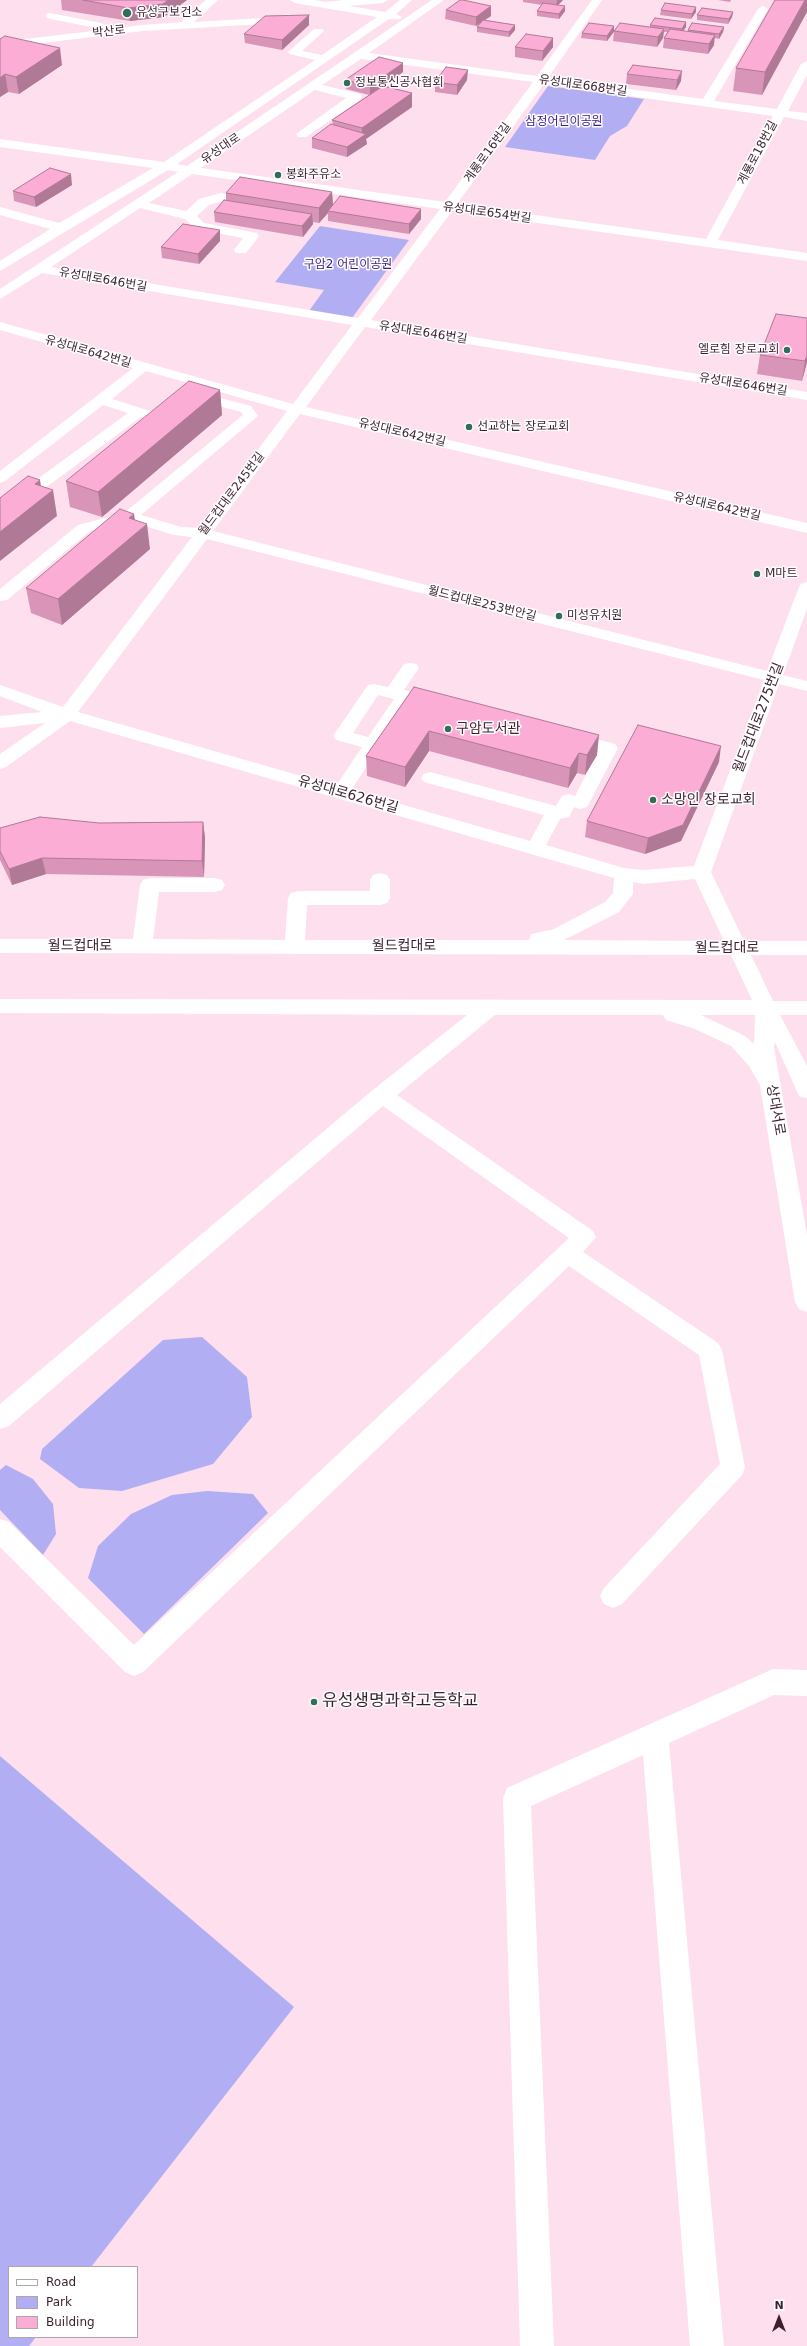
<!DOCTYPE html>
<html>
<head>
<meta charset="utf-8">
<style>
	body { margin:0 }
	#map { position:relative; width:807px; height:2346px; overflow:hidden; background:#fedfee; font-family:"DejaVu Sans",sans-serif }
	canvas { display:block }
	.legend { position:absolute; left:8px; top:2266px; width:130px; height:72px; box-sizing:border-box; background:#fff; border:1px solid #b1a5ac; margin:0; padding:5px 7px; list-style:none; font-size:12px; color:#3c1f2f }
	.legend li { display:flex; align-items:center; gap:8px; height:20px }
	.legend b { width:20px; border:1px solid #b1a5ac }
	.north { position:absolute; left:759px; top:2298px; width:40px; height:40px; -webkit-text-stroke:3px #fff; paint-order:stroke; rotate:0deg; font-size:11px; font-weight:700; line-height:16px; text-align:center; color:#3c1f2f }
	.north::after { content:''; display:block; margin:auto; width:14px; height:18px; background:#3c1f2f; clip-path:polygon(50% 0,100% 100%,50% 72%,0 100%) }
</style>
</head>
<body>
<div id="map">
<canvas width="807" height="2346"></canvas>
<ul class="legend">
<li><b style="height:5px;background:#fff"></b>Road</li>
<li><b style="height:11px;background:#b2aef3"></b>Park</li>
<li><b style="height:11px;background:#fbadd6"></b>Building</li>
</ul>
<div class="north">N</div>
</div>
<script>
const c = document.querySelector('canvas').getContext('2d');
c.lineJoin = 'round';
function fillPath(path, color) {
  c.fillStyle = color;
  c.fill(path, 'evenodd');
}
function toPath(rows) {
  const path = new Path2D();
  for (const r of rows) {
    path.moveTo(r[0], r[1]);
    for (let i = 2; i < r.length; i += 2) path.lineTo(r[i], r[i + 1]);
  }
  return path;
}
function strokePath(path, color, width, dash) {
  c.strokeStyle = color;
  c.lineWidth = width;
  c.lineCap = dash ? 'butt' : 'round';
  c.setLineDash(dash || []);
  c.stroke(path);
}
function label(font, color, halo, rows, align = 'center') {
  c.font = font + ' "DejaVu Sans","Noto Sans KR",sans-serif';
  c.lineWidth = 3;
  c.setLineDash([]);
  c.textBaseline = 'middle';
  c.strokeStyle = halo;
  c.fillStyle = color;
  for (const [text, x, y, turn = 0] of rows) {
    c.save();
    c.translate(x, y);
    c.rotate((+turn || 0) * Math.PI / 180);
    c.textAlign = isNaN(turn) ? turn : align;
    if (halo) c.strokeText(text, 0, 0);
    c.fillText(text, 0, 0);
    c.restore();
  }
}
const green = toPath([
	[548,86,644,99,627,126,610,136,595,160,505,147],
	[320,226,409,240,352,318,309,311,324,290,275,282],
	[202,1337,247,1377,252,1417,213,1464,122,1491,79,1488,40,1459,42,1449,163,1340],
	[6,1465,33,1479,53,1504,56,1534,43,1555,0,1510,0,1470],
	[207,1491,253,1494,268,1513,144,1634,88,1578,98,1546,131,1514,172,1495],
	[0,1756,294,2007,91,2267,9,2267,9,2337,36,2337,29,2346,0,2346]
]);
const minor = toPath([
	[206,0,218,0,194,22,264,18,289,14,295,17,289,20,264,24,143,31,0,48,0,42,143,25,182,22,184,18,206,0],
	[290,0,314,0,385,12,400,0,412,0,396,14,402,17,400,19,389,19,177,164,187,166,432,0,444,0,369,53,537,76,592,0,602,0,548,78,703,99,758,9,763,6,768,9,714,101,777,109,801,64,807,61,807,75,788,111,807,113,807,121,784,117,718,240,807,253,807,261,452,211,371,320,807,392,807,400,365,327,306,407,807,523,807,533,300,414,213,531,767,671,799,587,801,584,807,582,807,609,783,675,807,681,807,691,779,684,711,872,744,941,807,941,807,955,751,955,773,1001,807,1001,807,1015,780,1015,807,1066,807,1098,799,1096,775,1042,774,1047,807,1235,807,1312,799,1309,795,1302,760,1085,749,1066,731,1046,695,1029,666,1020,663,1015,495,1015,397,1095,593,1231,596,1237,583,1252,718,1343,722,1350,745,1467,742,1475,622,1604,613,1608,604,1604,600,1596,604,1588,720,1464,699,1355,569,1266,143,1672,134,1676,125,1672,0,1547,0,1519,9,1522,134,1645,569,1238,383,1106,9,1426,0,1429,0,1404,374,1089,467,1015,0,1013,0,999,752,1000,731,955,0,953,0,939,133,939,140,885,143,880,150,878,215,878,222,880,225,885,222,890,215,892,159,892,153,939,285,940,288,898,291,893,298,891,370,891,370,880,373,875,380,873,387,875,390,880,390,898,387,903,380,905,307,905,305,940,529,940,531,934,554,929,605,902,613,893,614,878,70,721,6,767,0,769,0,754,45,723,0,728,0,716,42,712,0,696,0,685,63,707,192,537,174,535,129,521,90,531,7,600,0,601,0,589,78,525,124,513,243,415,241,412,200,401,170,423,165,424,141,417,33,497,21,497,19,494,21,491,128,413,103,405,5,481,0,483,0,471,133,368,0,330,0,322,293,404,352,325,42,273,0,299,0,289,178,172,168,170,0,271,0,261,50,229,0,215,0,207,59,223,153,168,0,147,0,139,164,162,315,60,290,54,288,52,314,29,322,29,324,31,302,51,322,55,377,17,295,3,290,0],
	[361,59,533,82,445,202,201,168,315,90,346,98,296,134,298,137,306,137,360,100,362,97,360,94,322,85,361,59],
	[544,84,773,116,706,239,457,204,544,84],
	[192,174,440,209,358,318,51,267,140,208,185,219,195,229,243,238,234,250,236,253,246,253,259,236,257,233,204,223,197,216,209,205,226,200,227,197,226,194,221,193,199,199,186,211,149,203,192,174],
	[146,371,287,411,199,528,181,527,141,515,258,416,251,406,198,392,193,393,163,415,112,399,146,371],
	[207,539,764,680,694,866,643,870,624,868,546,845,560,819,569,817,574,807,580,809,587,807,618,748,615,744,570,732,564,734,561,738,564,742,598,751,575,796,569,794,562,796,556,806,430,772,424,774,421,778,424,782,544,815,530,841,351,790,409,703,436,709,442,708,445,704,442,700,404,690,419,668,416,664,410,663,404,664,388,687,374,684,368,685,333,736,336,740,362,747,336,786,78,712,207,539],
	[378,695,394,699,368,737,353,733,378,695],
	[695,879,724,941,564,940,619,912,633,894,633,882,643,884,695,879],
	[701,1015,755,1015,754,1044,745,1036,701,1015],
	[50,13,101,23,107,26,101,29,46,18,46,14,50,13],
	[773,1669,807,1670,807,1696,774,1695,669,1743,724,2346,690,2346,643,1755,531,1806,554,2346,520,2346,503,1798,507,1788,773,1669]
]);
const major = toPath([
	[345,0,388,0,383,3,325,8,320,5,325,2,345,0]
]);
const wall = toPath([
	[61,0,187,0,164,17,130,21,62,10],
	[523,0,563,0,558,5,565,11,559,19,537,16,537,11,542,5,523,2],
	[718,0,731,0,730,2],
	[807,0,762,95,733,91,736,68],
	[491,6,491,16,484,20,515,25,515,30,509,37,477,32,477,27,480,23,476,26,445,19,446,10],
	[661,10,696,12,691,19,660,15],
	[733,12,732,17,728,24,697,20,697,15],
	[309,15,309,25,282,50,245,43,244,34],
	[686,22,686,27,683,31,688,32,688,30,724,27,723,32,719,39,714,38,714,45,708,54,663,48,664,38,668,32,664,32,663,38,657,47,613,41,614,32,607,41,581,38,582,33,614,26,614,31,650,27,650,25],
	[553,38,553,47,542,61,515,57,515,47],
	[0,39,62,65,19,94,8,92,0,97],
	[403,72,384,86,412,93,412,107,366,139,367,144,347,157,312,148,312,138,333,125,332,120,369,95,346,89,345,80],
	[627,74,681,81,676,90,626,84],
	[467,80,457,95,435,92,435,82],
	[72,185,36,207,14,201,13,191],
	[332,192,333,205,421,219,409,234,328,221,328,213,319,223,313,222,313,224,303,237,215,222,214,212,226,200,226,193],
	[220,241,199,264,162,258,161,247],
	[776,314,807,362,802,381,757,374,760,355],
	[220,390,222,415,102,517,70,507,66,481],
	[135,520,150,549,62,625,31,613,26,588],
	[414,687,597,755,585,775,577,773,568,788,429,751,405,787,367,776,366,756],
	[719,762,681,841,645,854,585,837,587,821],
	[203,822,205,838,204,877,46,874,12,885,0,860,0,828,99,823]
]);
const shadedWall = toPath([
	[168,0,187,0,164,17,130,21,128,8],
	[557,0,563,0,556,7],
	[805,0,807,0,807,12,762,95,765,72],
	[491,6,491,16,476,26,476,17],
	[565,6,565,11,559,19,559,14],
	[696,7,696,12,691,19,692,14],
	[733,12,732,17,728,24,729,19],
	[309,15,309,25,282,50,282,40],
	[686,22,686,27,681,34,682,29],
	[515,25,515,30,509,37,509,32],
	[614,26,614,31,607,41,607,36],
	[724,27,723,32,719,39,719,34],
	[664,29,663,38,657,47,658,37],
	[715,35,714,45,708,54,709,44],
	[553,38,553,47,542,61,543,51],
	[60,48,62,65,19,94,16,77],
	[403,63,403,72,370,95,370,86],
	[468,70,467,80,457,95,457,85],
	[682,71,681,81,676,90,677,80],
	[5,74,8,92,0,97,0,78],
	[412,93,412,107,366,139,367,144,347,157,347,147,362,136,362,128],
	[71,174,72,185,36,207,34,197],
	[332,192,333,206,328,211,328,213,319,223,319,208],
	[421,209,421,219,409,234,409,224],
	[312,214,313,224,303,237,302,226],
	[220,230,220,241,199,264,198,254],
	[807,355,807,362,802,381,805,361],
	[220,390,222,415,102,517,98,492],
	[40,480,43,498,53,490,57,516,0,561,0,532,35,484],
	[134,514,137,533,147,524,150,549,62,625,58,599,129,518],
	[429,731,429,751,405,787,405,767],
	[599,735,597,755,585,775,587,755],
	[721,746,719,762,681,841,645,854,648,838],
	[579,753,577,773,568,788,570,768],
	[203,822,205,838,204,877,202,861],
	[42,858,46,874,12,885,9,869]
]);
const building = toPath([
	[83,0,168,0,163,4,128,8,83,0],
	[460,0,463,0,491,6,476,17,446,10,460,0],
	[775,0,805,0,765,72,736,68,775,0],
	[543,3,565,6,559,14,537,11,543,3],
	[665,3,696,7,692,14,661,10,665,3],
	[702,8,733,12,729,19,697,15,702,8],
	[309,15,282,40,244,34,265,16,309,15],
	[655,18,686,22,682,29,650,25,655,18],
	[483,20,515,25,509,32,477,27,483,20],
	[589,23,614,26,607,36,582,33,589,23],
	[620,23,664,29,658,37,614,31,620,23],
	[692,23,724,27,719,34,688,30,692,23],
	[670,29,715,35,709,44,664,38,670,29],
	[526,34,553,38,543,51,515,47,526,34],
	[5,36,60,48,16,77,5,74,0,78,0,39,5,36],
	[379,57,403,63,370,86,345,80,379,57],
	[633,65,682,71,677,80,627,74,633,65],
	[446,67,468,70,457,85,435,82,446,67],
	[383,86,412,93,362,128,332,120,383,86],
	[331,124,366,134,347,147,312,138,331,124],
	[50,168,71,174,34,197,13,191,50,168],
	[240,177,332,192,319,208,226,193,240,177],
	[340,196,421,209,409,224,328,211,340,196],
	[224,200,312,214,302,226,214,212,224,200],
	[183,224,220,230,198,254,161,247,183,224],
	[776,314,807,318,807,355,805,361,760,355,776,314],
	[189,381,220,390,98,492,66,481,189,381],
	[28,476,40,480,35,484,53,490,0,532,0,498,28,476],
	[120,509,134,514,129,518,147,524,58,599,26,588,120,509],
	[414,687,599,735,587,755,579,753,570,768,429,731,405,767,366,756,414,687],
	[638,725,721,746,683,825,648,838,587,821,638,725],
	[40,817,99,823,203,822,202,861,42,858,9,869,0,851,0,828,40,817]
]);
const markers = [
	[127,13,5,"#326d57"],
	[347,83,4,"#326d57"],
	[278,175,4,"#326d57"],
	[787,350,4,"#326d57"],
	[469,427,4,"#326d57"],
	[757,574,4,"#326d57"],
	[559,616,4,"#326d57"],
	[448,729,4,"#326d57"],
	[653,800,4,"#326d57"],
	[314,1702,4,"#326d57"]
];
const farPoinames = [
	["유성구보건소",136,13],
	["정보통신공사협회",355,83],
	["봉화주유소",286,175],
	["엘로힘 장로교회",779,350,"right"],
	["선교하는 장로교회",477,427],
	["M마트",765,574],
	["미성유치원",567,616]
];
const farStreetnames = [
	["박산로",109,32,-6],
	["유성대로668번길",583,86,8],
	["유성대로",221,149,-34],
	["계룡로16번길",488,153,-54],
	["계룡로18번길",758,153,-62],
	["유성대로654번길",487,213,8],
	["유성대로646번길",103,280,10],
	["유성대로646번길",423,333,9],
	["유성대로642번길",88,352,16],
	["유성대로646번길",743,385,9],
	["유성대로642번길",402,433,13],
	["월드컵대로245번길",232,494,-53],
	["유성대로642번길",717,507,13],
	["월드컵대로253번안길",482,604,14]
];
const farParknames = [
	["삼정어린이공원",564,122],
	["구암2 어린이공원",348,265]
];
const streetNames = [
	["월드컵대로275번길",759,718,-69],
	["유성대로626번길",348,795,16],
	["월드컵대로",80,946],
	["월드컵대로",404,946],
	["월드컵대로",727,948],
	["상대서로",775,1110,80]
];
const poiNames = [
	["구암도서관",456,729],
	["소망인 장로교회",661,800]
];
const nearPoinames = [
	["유성생명과학고등학교",322,1702]
];
fillPath(green, '#b2aef3');
fillPath(minor, '#fff');
fillPath(major, '#fff');
fillPath(wall, '#d895b8');
fillPath(shadedWall, '#b07996');
fillPath(building, '#fbadd6');
strokePath(building, '#b07996', 1);
for (const [x, y, r, color] of markers) {
  const dot = new Path2D();
  dot.arc(x, y, r, 0, 2 * Math.PI);
  c.fillStyle = color;
  c.fill(dot);
  strokePath(dot, '#fff', 1.5);
}
label('12px', '#3c1f2f', '#fff', farPoinames, 'left');
label('12px', '#3c1f2f', '#fff', farStreetnames);
label('12px', '#381c84', '#fff', farParknames);
label('14px', '#3c1f2f', '#fff', streetNames);
label('14px', '#3c1f2f', '#fff', poiNames, 'left');
label('17px', '#3c1f2f', '#fff', nearPoinames, 'left');
</script>
</body>
</html>
